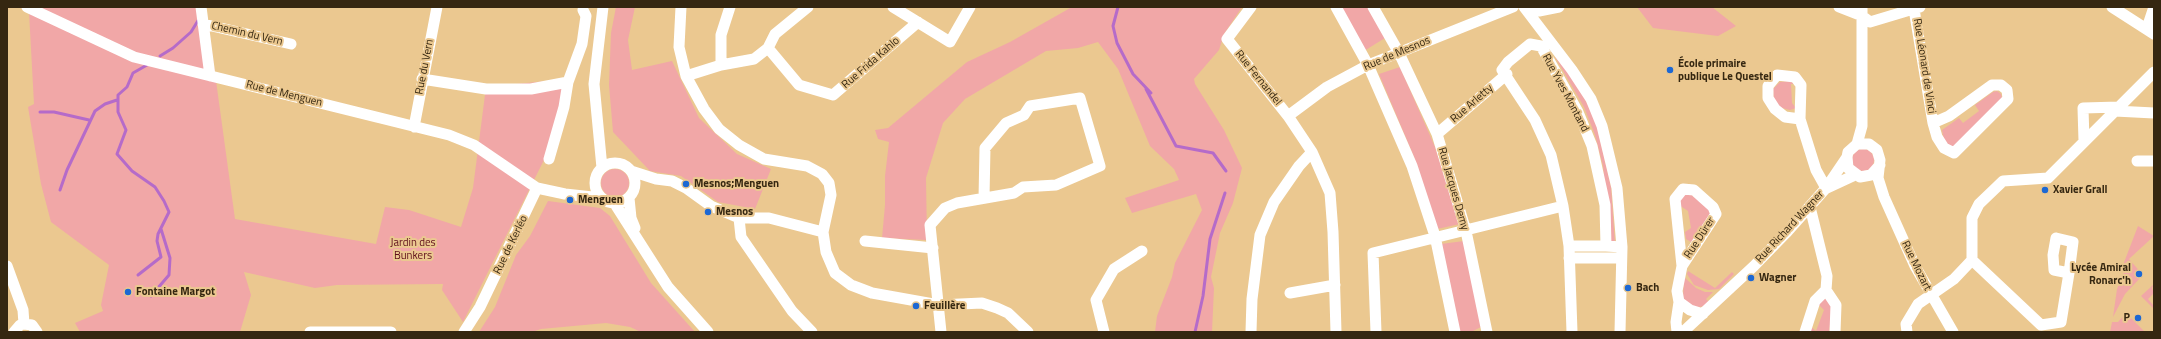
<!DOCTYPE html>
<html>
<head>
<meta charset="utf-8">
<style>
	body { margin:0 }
	#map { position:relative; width:2161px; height:339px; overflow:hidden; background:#ebc890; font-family:"Titillium Web",sans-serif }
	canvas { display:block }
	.frame { position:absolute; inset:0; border:8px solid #352711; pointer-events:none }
</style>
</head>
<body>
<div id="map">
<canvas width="2161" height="339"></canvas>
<div class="frame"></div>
</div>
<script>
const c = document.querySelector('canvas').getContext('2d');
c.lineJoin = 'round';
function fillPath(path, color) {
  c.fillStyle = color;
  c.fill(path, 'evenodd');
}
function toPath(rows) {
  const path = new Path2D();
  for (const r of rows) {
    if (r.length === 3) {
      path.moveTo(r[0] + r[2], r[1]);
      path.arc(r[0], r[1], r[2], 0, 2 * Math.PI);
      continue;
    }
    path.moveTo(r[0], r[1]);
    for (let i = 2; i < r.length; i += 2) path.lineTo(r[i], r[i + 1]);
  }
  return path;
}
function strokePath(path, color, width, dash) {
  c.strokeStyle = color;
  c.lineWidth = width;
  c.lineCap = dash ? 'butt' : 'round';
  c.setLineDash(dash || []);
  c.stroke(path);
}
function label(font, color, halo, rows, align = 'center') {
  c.font = font + ' "Titillium Web",sans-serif';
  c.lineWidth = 4;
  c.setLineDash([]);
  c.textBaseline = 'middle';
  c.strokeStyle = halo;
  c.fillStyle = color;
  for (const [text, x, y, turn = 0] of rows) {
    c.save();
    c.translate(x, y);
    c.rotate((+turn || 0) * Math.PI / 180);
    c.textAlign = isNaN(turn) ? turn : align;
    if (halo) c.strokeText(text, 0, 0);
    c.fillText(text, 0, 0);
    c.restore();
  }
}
const green = toPath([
	[19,7,208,7,206,8,235,219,376,244,385,207,409,210,461,227,473,188,486,87,567,79,544,160,463,322,442,290,443,284,337,285,315,288,244,272,251,295,240,332,80,332,75,323,103,311,101,305,109,265,51,222,41,184,28,107,34,104,29,12],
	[616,7,635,7,628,40,632,70,672,61,699,118,737,154,771,169,755,209,718,202,681,176,650,171,613,132,609,85,611,33],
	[1072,7,1242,7,1224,34,1219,50,1194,79,1195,84,1224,130,1242,168,1233,203,1220,233,1211,277,1214,288,1212,332,1155,332,1157,316,1172,277,1175,263,1202,210,1196,194,1132,213,1125,198,1179,180,1174,169,1150,146,1118,69,1098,42,1078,48,1046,51,965,99,943,123,926,178,927,240,882,238,885,205,885,176,889,142,878,139,875,130,888,128,967,62,1010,42],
	[1339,7,1367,7,1385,38,1364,51],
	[1637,7,1712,7,1736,26,1718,36,1653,28],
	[1555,57,1558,58,1581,91,1596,122,1611,187,1615,244,1610,243,1603,166,1595,135,1584,107],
	[1400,67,1435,147,1460,224,1437,229,1414,157,1379,74],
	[1790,81,1794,84,1791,84,1792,103,1796,108,1790,110,1782,108,1774,103,1773,89,1780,82],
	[1997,91,2001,94,2002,98,1959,144,1952,147,1945,145,1942,130,1959,118,1963,123,1979,111,1975,105,1993,92],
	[1863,160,11],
	[615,183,14],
	[1690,194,1708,207,1710,214,1691,242,1686,239,1685,232,1691,228,1688,211,1679,205,1679,199,1683,195],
	[548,201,600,208,610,216,651,283,695,332,641,332,630,327,606,323,541,329,532,332,479,332,495,307,516,255,530,236],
	[2138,226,2154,236,2129,259,2143,275,2125,294,2113,317,2117,289,2129,260,2123,265],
	[1464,241,1481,327,1471,332,1458,332,1441,244],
	[1688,271,1715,288,1732,272,1734,274,1719,289,1708,290,1694,285,1687,274],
	[1684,277,1696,288,1705,292,1713,292,1706,299,1709,302,1705,306,1693,308,1683,298],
	[2154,284,2152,288,2154,293,2148,299,2154,306,2154,309,2141,296],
	[1823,299,1826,299,1833,304,1829,332,1811,332,1811,327,1816,331,1824,310,1818,304],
	[2126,313,2145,332,2110,332,2112,322,2118,322]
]);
const stream = toPath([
	[1118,7,1113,26,1117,43,1133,74,1151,93,1146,89,1176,146,1213,153,1226,171],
	[160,56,173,48,191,32,199,19],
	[40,112,54,112,89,120],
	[60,190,67,170,95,111,105,104,117,100],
	[138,275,161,257,157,241,158,234,169,212,164,201,155,187,132,171,117,154,126,130,118,112,118,95,127,87,133,73,147,65],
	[151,296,169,275,170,258,161,229],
	[1195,332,1203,296,1210,239,1225,193]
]);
const minor = toPath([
	[27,7,134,57,449,135,474,145,537,188,565,194,602,198],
	[201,7,210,76],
	[681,7,679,47,686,76,704,109,719,129,739,145,764,159,807,166,822,174,829,183,831,195,823,232,826,252,835,273,851,285,872,293,939,305,982,303,997,308,1008,313,1028,332],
	[893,7,950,42,970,7],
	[1251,7,1227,39,1288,116,1312,152,1330,193,1333,232,1336,332],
	[1336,7,1368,65,1412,166,1435,236,1455,332],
	[1373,7,1399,53,1437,134,1466,231,1487,332],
	[1524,7,1572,70,1591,99,1602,126,1617,188,1622,247,1620,332],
	[1528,7,1539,11,1559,7],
	[1839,7,1862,16,1870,22,1920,7],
	[2112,7,2154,34],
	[1914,9,1933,123,1937,137,1944,148,1954,153,2008,99,2007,90,2001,85,1992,85,1949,116,1933,123],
	[203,24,291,44],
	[2147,28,2154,7],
	[768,48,799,85,833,95,918,22],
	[721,65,721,35,730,7],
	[686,76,721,65,754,59,768,48,775,34,808,7],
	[422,79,486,89,531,89,568,82,582,44,586,16,583,10],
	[2115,111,2154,113],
	[1288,116,1327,87,1368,65,1513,7],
	[1800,119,1785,117,1775,109,1768,98,1768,86,1777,75,1795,77,1801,85,1800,119,1816,170,1826,188],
	[414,127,437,7],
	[1437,134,1507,74],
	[2084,141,2083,108,2119,107],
	[1857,144,1862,126,1862,7],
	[549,159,564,107,568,82],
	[2137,161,2154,161],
	[615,183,20],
	[1880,165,1871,175,1860,177,1848,168,1847,157,1848,152,1857,144,1869,144,1877,150,1880,160,1878,178,1884,197,1915,266,1953,332],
	[602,168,594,84,603,7],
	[631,171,656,179,672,181,686,188,711,206,739,218,769,218,823,232],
	[1827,188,1855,175],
	[629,198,631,218,635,228],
	[615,204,668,287,708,332],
	[1810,207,1827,276,1826,290,1836,305,1835,332],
	[739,218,741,237,792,311,812,332],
	[865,241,933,248],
	[1569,246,1572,332],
	[1606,246,1605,205,1592,146,1578,112,1541,46,1530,44,1508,62,1502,70,1535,120,1551,155,1563,206,1569,246,1606,246,1622,247],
	[1569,258,1621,258],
	[1972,260,2041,325,2061,322,2069,273,2054,270,2053,255,2056,238,2073,242,2069,273],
	[7,266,23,310,24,324],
	[1290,293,1335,285],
	[1679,302,1690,310,1703,314],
	[14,332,20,325,24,324,32,325,37,332],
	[310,332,391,332],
	[464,332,480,307,537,188],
	[941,332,930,225,945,208,957,203,1014,193,1023,187,1056,185,1100,166,1080,98,1030,106,1024,115,1006,123,985,148,984,198],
	[1104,332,1096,300,1114,269,1142,251],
	[1251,332,1252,299,1260,235,1274,202,1299,166,1312,152],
	[1376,332,1373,253,1563,206],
	[1677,332,1676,322,1679,302,1677,291,1682,266,1716,214,1713,207,1694,190,1683,189,1675,199,1682,266],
	[1683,332,1754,266,1786,233,1826,188,1847,157],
	[1805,332,1815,301,1826,290],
	[1907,332,1906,324,1918,304,1954,279,1972,260,1972,218,1979,204,2003,181,2048,178,2154,72]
]);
const markers = [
	[1670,70,4,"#1d68d3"],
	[686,184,4,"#1d68d3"],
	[2045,190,4,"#1d68d3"],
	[570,200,4,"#1d68d3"],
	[708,212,4,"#1d68d3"],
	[2139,274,4,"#1d68d3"],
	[1751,278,4,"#1d68d3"],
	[1628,288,4,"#1d68d3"],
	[128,292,4,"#1d68d3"],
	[916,306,4,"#1d68d3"],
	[2138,318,4,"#1d68d3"]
];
const streetNames = [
	["Chemin du Vern",247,34,13],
	["Rue de Mesnos",1397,54,-23],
	["Rue Frida Kahlo",871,63,-41],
	["Rue Léonard de Vinci",1924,66,81],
	["Rue du Vern",425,67,-79],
	["Rue Fernandel",1258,78,51],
	["Rue Yves Montand",1565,93,62],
	["Rue de Menguen",284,94,14],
	["Rue Arletty",1472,104,-41],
	["Rue Jacques Demy",1453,189,74],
	["Rue Richard Wagner",1790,227,-47],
	["Rue Dürer",1700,238,-57],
	["Rue de Kerléo",511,245,-64],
	["Rue Mozart",1916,266,64]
];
const poiNames = [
	["École primaire",1678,64],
	["publique Le Questel",1678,77],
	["Mesnos;Menguen",694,184],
	["Xavier Grall",2053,190],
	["Menguen",578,200],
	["Mesnos",716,212],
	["Lycée Amiral",2131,268,"right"],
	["Ronarc'h",2131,281,"right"],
	["Wagner",1759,278],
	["Bach",1636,288],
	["Fontaine Margot",136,292],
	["Feuillère",924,306],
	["P",2130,318,"right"]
];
const parkNames = [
	["Jardin des",413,243],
	["Bunkers",413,256]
];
fillPath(green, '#f1a7a7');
strokePath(stream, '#b56bc9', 3);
strokePath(minor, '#fff', 11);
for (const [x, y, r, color] of markers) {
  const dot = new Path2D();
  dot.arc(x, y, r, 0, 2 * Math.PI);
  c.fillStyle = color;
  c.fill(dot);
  strokePath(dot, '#ebc890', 1.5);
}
label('11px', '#352711', '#ebc890', streetNames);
label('bold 11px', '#352711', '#ebc890', poiNames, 'left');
label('11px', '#5f0f1b', '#ebc890', parkNames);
</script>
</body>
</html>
